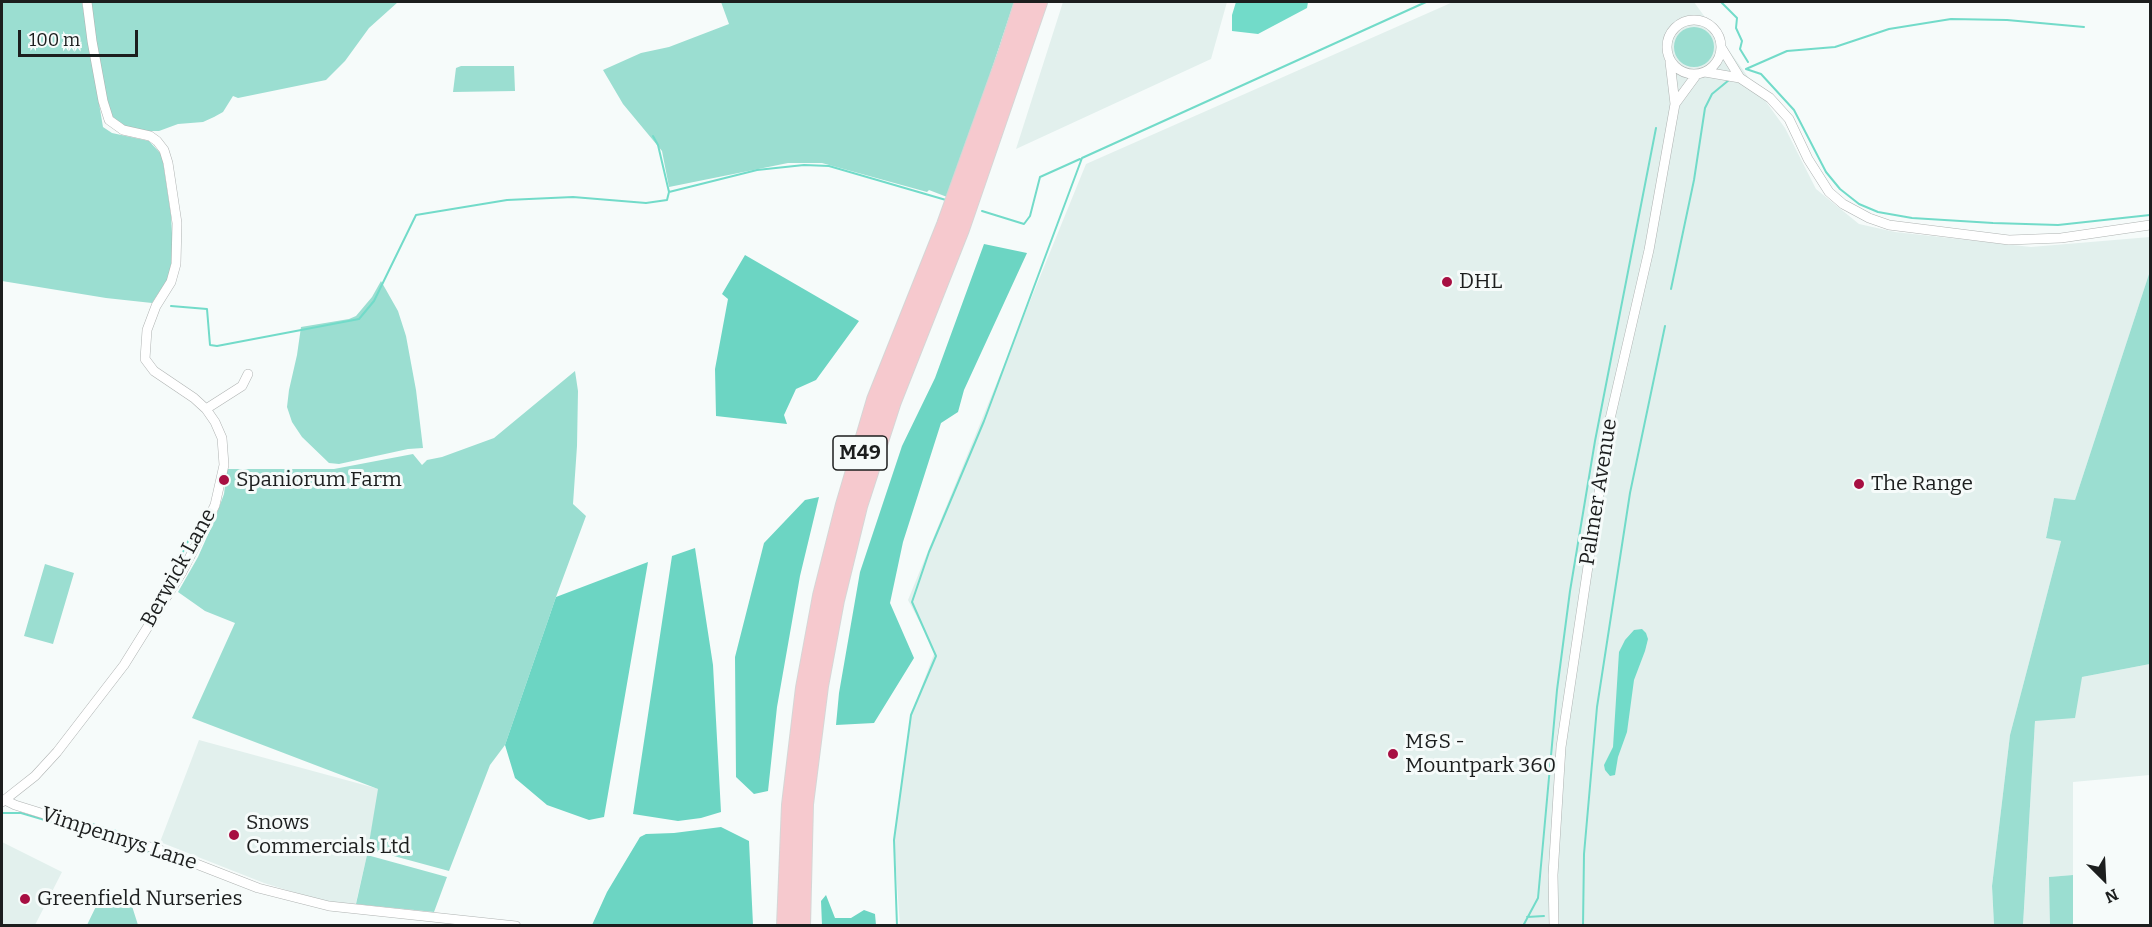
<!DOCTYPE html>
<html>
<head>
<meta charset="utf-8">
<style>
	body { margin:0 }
	#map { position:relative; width:2152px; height:927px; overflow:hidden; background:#f6fbfa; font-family:Bitter,serif }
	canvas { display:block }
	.frame { position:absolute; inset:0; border:3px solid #1c1e1e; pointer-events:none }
	.north { position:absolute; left:2074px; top:849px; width:60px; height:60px; -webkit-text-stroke:4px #f6fbfa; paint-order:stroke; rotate:156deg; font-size:16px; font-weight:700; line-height:24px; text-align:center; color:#1c1e1e }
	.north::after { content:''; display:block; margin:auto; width:21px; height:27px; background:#1c1e1e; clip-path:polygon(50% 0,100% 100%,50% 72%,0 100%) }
	.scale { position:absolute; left:18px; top:30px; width:120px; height:27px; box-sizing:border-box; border:3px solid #1c1e1e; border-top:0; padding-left:8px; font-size:18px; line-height:21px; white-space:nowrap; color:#1c1e1e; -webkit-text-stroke:4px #f6fbfa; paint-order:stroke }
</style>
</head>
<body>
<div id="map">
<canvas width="2152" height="927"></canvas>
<div class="frame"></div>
<div class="north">N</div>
<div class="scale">100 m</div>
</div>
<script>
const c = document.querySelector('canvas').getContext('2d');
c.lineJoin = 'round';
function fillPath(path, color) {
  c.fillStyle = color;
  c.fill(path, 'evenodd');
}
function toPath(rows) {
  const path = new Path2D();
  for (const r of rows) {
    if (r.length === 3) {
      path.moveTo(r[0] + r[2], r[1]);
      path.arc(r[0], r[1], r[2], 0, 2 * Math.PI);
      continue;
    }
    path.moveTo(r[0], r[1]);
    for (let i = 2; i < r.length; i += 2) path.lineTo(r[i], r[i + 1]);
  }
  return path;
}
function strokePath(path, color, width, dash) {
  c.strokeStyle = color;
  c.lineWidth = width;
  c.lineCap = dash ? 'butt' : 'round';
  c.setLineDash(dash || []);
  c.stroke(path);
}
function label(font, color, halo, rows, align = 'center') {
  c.font = font + ' Bitter,serif';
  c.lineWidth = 6;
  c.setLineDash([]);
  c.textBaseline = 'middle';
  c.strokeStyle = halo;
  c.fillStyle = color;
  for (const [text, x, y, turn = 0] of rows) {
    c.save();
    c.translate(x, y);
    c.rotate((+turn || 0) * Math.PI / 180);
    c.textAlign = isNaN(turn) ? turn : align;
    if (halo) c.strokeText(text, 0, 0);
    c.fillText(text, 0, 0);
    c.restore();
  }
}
const built = toPath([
	[1063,2,1227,2,1211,59,1016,149],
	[1453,2,1694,2,1785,128,1816,189,1859,224,1895,232,2031,247,2150,237,2150,271,2075,500,2054,498,2046,537,2061,541,2010,735,1992,886,1994,925,900,926,894,840,911,715,935,651,908,600,1086,164],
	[2150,664,2150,775,2073,782,2073,875,2050,877,2050,925,2023,926,2035,720,2082,677],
	[199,740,379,789,367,855,355,907,322,901,264,883,160,842],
	[2,842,62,872,35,925,2,925]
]);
const green = toPath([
	[2,2,82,2,103,127,112,133,149,141,162,155,171,215,173,252,169,277,152,303,106,298,2,281],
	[90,2,398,2,369,28,345,61,326,80,238,98,233,96,223,112,214,117,203,122,178,124,159,131,146,131,125,127,114,120,107,108],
	[721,2,1014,2,975,120,947,197,929,190,927,192,822,163,788,163,669,187,662,151,623,104,603,70,641,53,669,47,729,24],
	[1694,47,20],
	[461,66,514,66,515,91,453,92,456,68],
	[2150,271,2150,664,2082,677,2075,718,2035,721,2023,925,1994,925,1992,886,2010,735,2061,541,2046,538,2054,498,2075,500],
	[381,281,398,311,406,336,416,390,423,448,408,449,339,464,329,463,302,437,292,422,287,407,289,390,297,355,301,327,349,319,356,316,372,297],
	[575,371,578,391,577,446,573,504,586,516,556,597,505,745,490,765,449,871,368,849,378,789,192,718,235,623,205,611,178,592,198,557,214,521,224,494,227,469,334,469,413,454,422,465,427,460,442,457,494,438],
	[45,564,74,573,53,644,24,636],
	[367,855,447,877,434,912,356,904],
	[2073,875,2073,925,2050,925,2049,877],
	[104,890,131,903,138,925,87,925]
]);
const forest = toPath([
	[984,244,1027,253,964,390,958,412,941,423,903,542,890,603,914,658,874,723,836,725,839,693,860,572,902,446,935,378],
	[745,255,859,321,816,380,796,389,784,415,787,424,716,416,715,369,728,299,722,294],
	[819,497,800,576,777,707,768,791,754,794,736,777,735,657,764,543,805,500],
	[695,548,713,665,721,812,701,818,678,821,633,814,672,556],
	[648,562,604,817,589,820,547,805,515,778,505,745,556,597],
	[721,827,749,841,753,925,592,925,607,892,640,837,646,834,674,833],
	[826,895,835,918,851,918,864,910,875,914,876,925,822,925,821,901]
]);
const water = toPath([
	[1236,2,1308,2,1307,8,1258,34,1232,31,1232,15],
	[1642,629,1646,633,1648,639,1645,651,1634,680,1627,732,1618,757,1615,775,1610,776,1605,770,1604,765,1613,747,1619,652,1625,640,1634,630]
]);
const stream = toPath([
	[1721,2,1737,18,1736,28,1742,41,1740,49,1748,62],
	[1746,69,1761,74,1794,110,1826,172,1840,189,1859,204,1878,212,1912,218,1993,223,2058,225,2150,215],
	[1746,69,1787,51,1835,47,1889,29,1951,19,2007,20,2084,27],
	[669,192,757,170,804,165,829,166,946,200],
	[982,211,1024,224,1030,216,1040,177,1080,159],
	[1671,289,1694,180,1705,108,1712,94,1729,80],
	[171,306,207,309,210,345,217,346,359,319,374,301,416,215,507,200,573,197,646,203,667,200,669,192,658,145,653,136],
	[169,581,189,539],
	[2,813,21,813,99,836],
	[64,816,116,831],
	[141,849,167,858],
	[1527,917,1544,916],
	[897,926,894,840,911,715,936,656,912,602,929,552,984,421,1082,158,1426,2],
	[1523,926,1538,898,1557,690,1570,591,1595,441,1656,128],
	[1583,926,1584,854,1597,707,1630,493,1665,326]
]);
const street = toPath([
	[1694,47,27],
	[1721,47,1740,78],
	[1670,62,1675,104],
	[1705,72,1740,78,1770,98,1789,119,1808,159,1829,192,1843,204,1869,218,1889,225,2009,240,2061,238,2150,225],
	[206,409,242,386,248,374],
	[5,800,15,805,163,851,258,888,329,906,516,926],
	[2,802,35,776,57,752,124,665,182,572,198,541,215,505,224,465,222,438,215,422,206,409,194,398,154,371,145,359,147,330,156,306,171,282,176,264,177,223,168,163,164,150,157,141,150,136,123,130,109,120,103,101,92,41,87,2],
	[1554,926,1553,875,1561,747,1610,419,1649,250,1675,104,1697,74]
]);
const highway = toPath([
	[786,926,791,805,805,688,822,596,845,505,876,400,946,225,1007,55,1024,2],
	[801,926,804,804,819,686,835,600,858,506,892,401,960,229,1038,2]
]);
const markers = [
	[1447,282,6,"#a70f42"],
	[224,480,6,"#a70f42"],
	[1859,484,6,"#a70f42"],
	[1393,754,6,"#a70f42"],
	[234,835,6,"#a70f42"],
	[25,899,6,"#a70f42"]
];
const shields = [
	[860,453,54]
];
const shieldNames = [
	["M49",860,453]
];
const poiNames = [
	["DHL",1459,282],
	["Spaniorum Farm",236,480],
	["The Range",1871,484],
	["M&S -",1405,742],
	["Mountpark 360",1405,766],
	["Snows",246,823],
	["Commercials Ltd",246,847],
	["Greenfield Nurseries",37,899]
];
const streetNames = [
	["Palmer Avenue",1599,492,-81],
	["Berwick Lane",179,568,-61],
	["Vimpennys Lane",119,839,18]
];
fillPath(built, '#e2f0ed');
fillPath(green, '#9bded1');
fillPath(forest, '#6cd5c3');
fillPath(water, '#72dbc9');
strokePath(stream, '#72dbc9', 2);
strokePath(street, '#afb3b2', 10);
strokePath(highway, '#d6d6d6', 20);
strokePath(street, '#fff', 9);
strokePath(highway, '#f6c9ce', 18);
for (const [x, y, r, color] of markers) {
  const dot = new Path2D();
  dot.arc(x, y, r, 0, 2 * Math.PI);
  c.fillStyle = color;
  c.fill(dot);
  strokePath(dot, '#f6fbfa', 2);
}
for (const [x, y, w] of shields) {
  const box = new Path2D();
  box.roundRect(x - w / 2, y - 17, w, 34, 4.5);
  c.fillStyle = '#f6fbfa';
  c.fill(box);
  strokePath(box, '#1c1e1e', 1.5);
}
label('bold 20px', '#1c1e1e', null, shieldNames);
label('21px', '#1c1e1e', '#f6fbfa', poiNames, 'left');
label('21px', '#1c1e1e', '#f6fbfa', streetNames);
</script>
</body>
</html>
